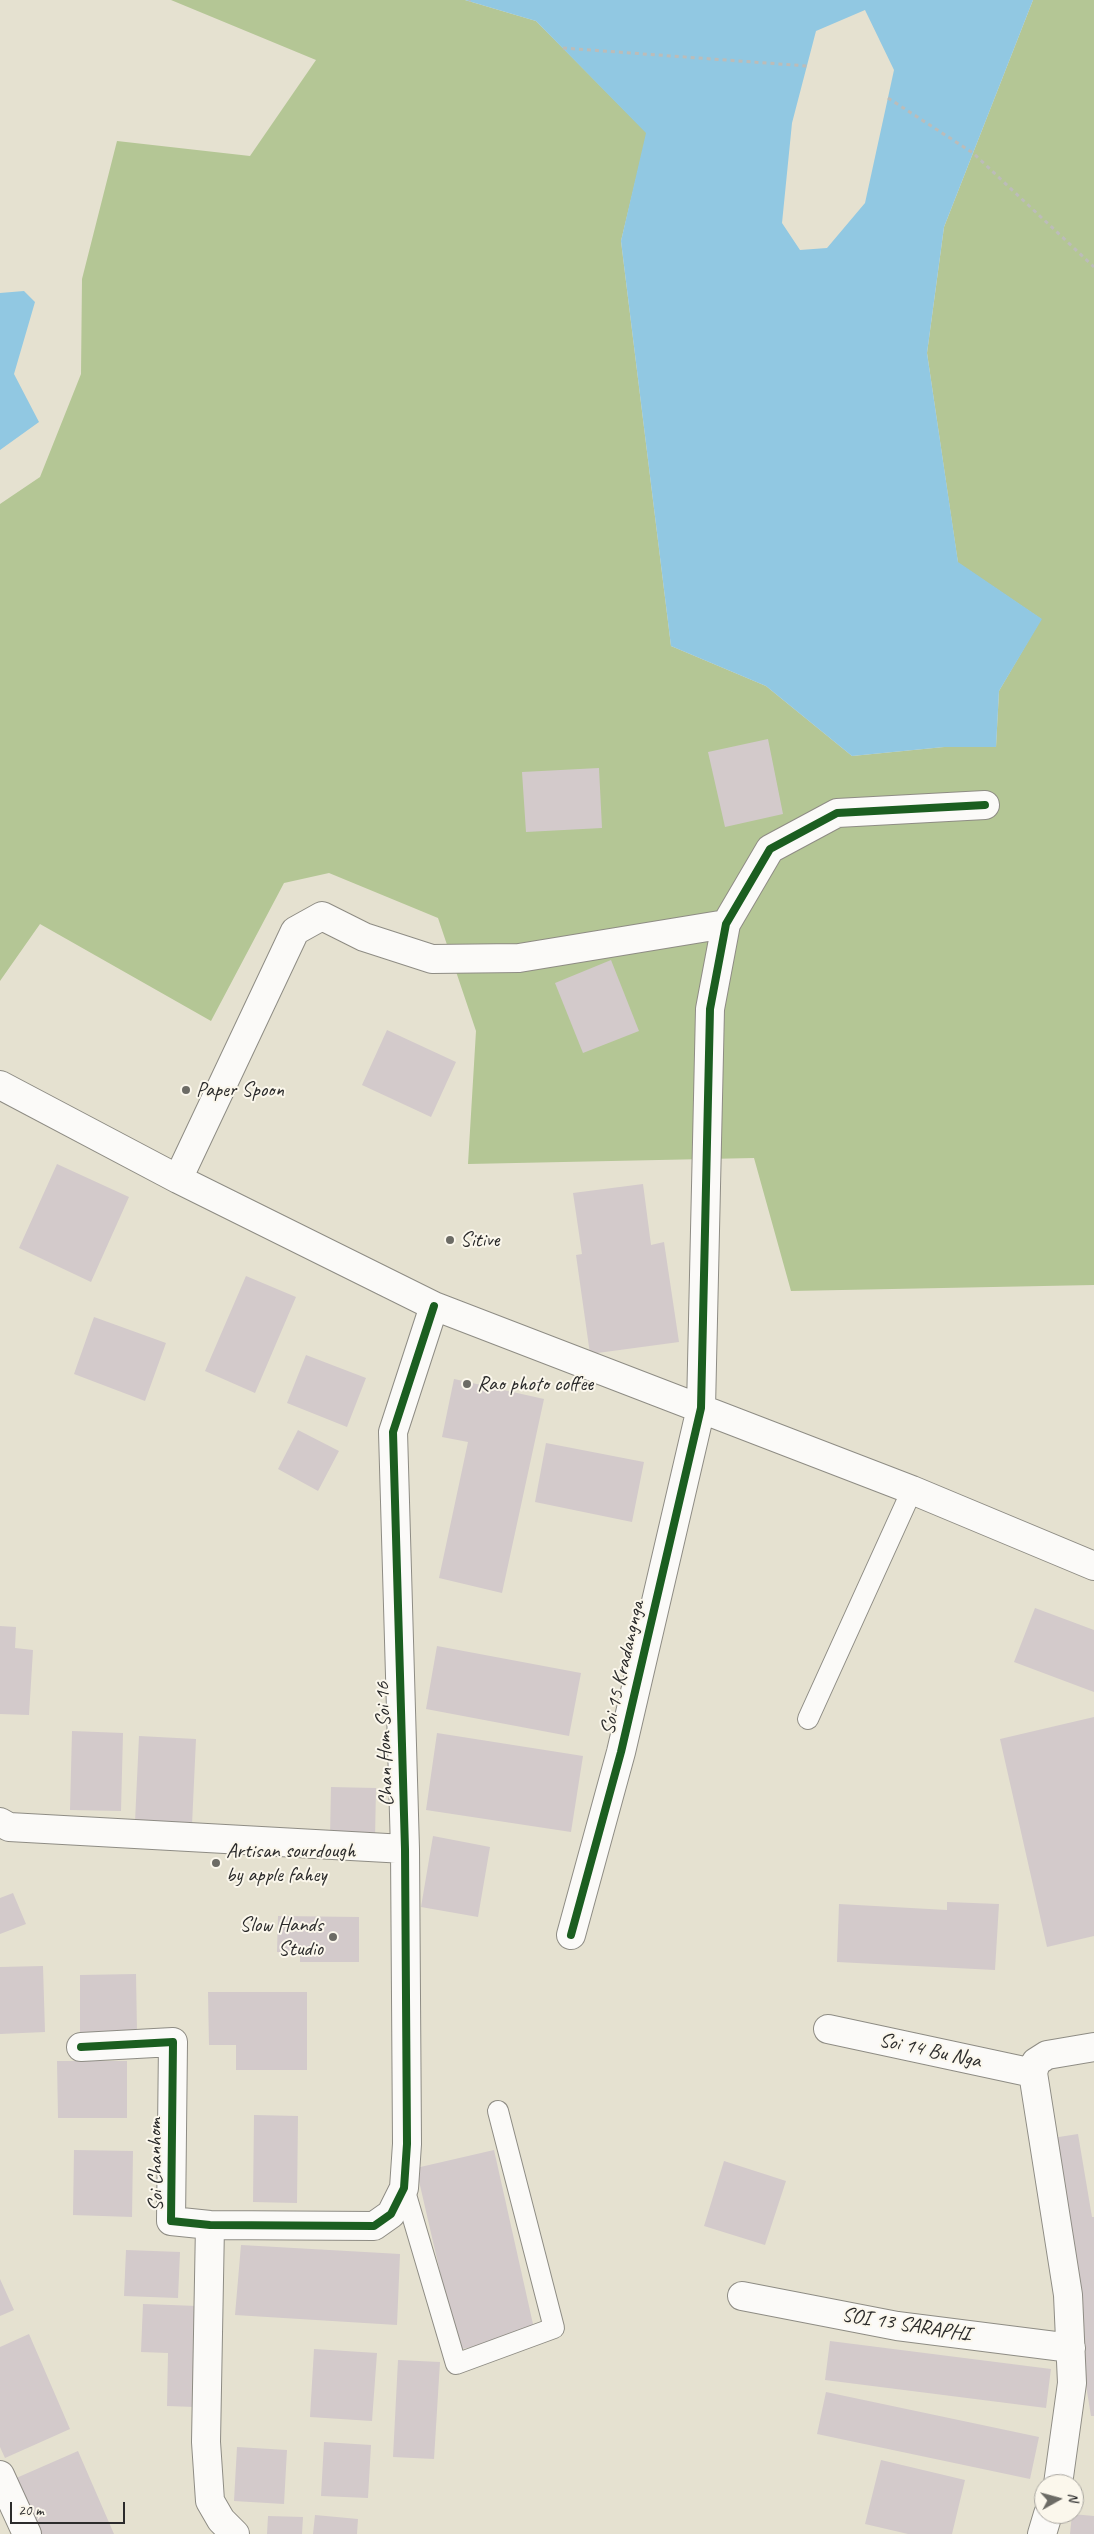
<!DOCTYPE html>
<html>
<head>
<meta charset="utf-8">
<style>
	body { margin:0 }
	#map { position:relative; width:1094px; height:2534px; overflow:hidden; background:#e5e1d0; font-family:Caveat,sans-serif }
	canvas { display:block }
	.north { position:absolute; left:1034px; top:2474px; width:50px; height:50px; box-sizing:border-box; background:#fbf7ec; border:1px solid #a8a59f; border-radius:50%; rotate:83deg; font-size:14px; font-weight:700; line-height:20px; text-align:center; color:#2b2b2b }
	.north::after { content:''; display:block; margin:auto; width:18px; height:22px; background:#6c6b65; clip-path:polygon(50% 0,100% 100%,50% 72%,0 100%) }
	.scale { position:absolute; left:10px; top:2502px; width:115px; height:22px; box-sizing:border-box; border:2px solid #2b2b2b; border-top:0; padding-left:6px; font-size:15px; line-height:18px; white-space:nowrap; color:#2b2b2b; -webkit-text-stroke:4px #fbf7ec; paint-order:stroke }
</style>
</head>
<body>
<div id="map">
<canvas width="1094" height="2534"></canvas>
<div class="north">N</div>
<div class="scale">20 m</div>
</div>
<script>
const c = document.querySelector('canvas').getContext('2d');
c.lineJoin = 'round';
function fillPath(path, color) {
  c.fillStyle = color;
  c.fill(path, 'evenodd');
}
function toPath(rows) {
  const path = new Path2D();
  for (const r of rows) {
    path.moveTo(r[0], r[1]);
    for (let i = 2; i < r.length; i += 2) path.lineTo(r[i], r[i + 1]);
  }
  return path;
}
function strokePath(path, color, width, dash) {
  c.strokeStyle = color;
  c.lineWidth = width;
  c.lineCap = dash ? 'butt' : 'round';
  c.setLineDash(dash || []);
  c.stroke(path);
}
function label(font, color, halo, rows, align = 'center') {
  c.font = font + ' Caveat,sans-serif';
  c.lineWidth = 4;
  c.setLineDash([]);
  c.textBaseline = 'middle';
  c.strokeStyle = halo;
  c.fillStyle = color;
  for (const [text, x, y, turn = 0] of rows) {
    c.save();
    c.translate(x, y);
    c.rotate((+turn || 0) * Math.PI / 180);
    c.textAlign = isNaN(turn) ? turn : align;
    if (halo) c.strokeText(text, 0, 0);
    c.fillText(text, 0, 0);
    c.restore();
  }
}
const forest = toPath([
	[171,0,465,0,536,21,647,133,621,241,671,646,766,686,852,756,944,747,996,747,999,691,1041,619,958,563,927,353,944,227,1033,0,1094,0,1094,1285,791,1291,754,1158,468,1164,476,1031,438,918,329,873,284,883,211,1021,40,924,0,981,0,504,40,477,81,374,82,279,117,141,250,156,316,60]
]);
const water = toPath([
	[465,0,1033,0,944,227,927,353,958,562,1042,619,999,691,996,747,944,747,852,756,766,686,671,646,621,241,646,133,536,21],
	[865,10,894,70,865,203,827,248,800,250,782,223,792,123,816,31],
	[24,291,35,302,14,374,39,422,0,450,0,293]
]);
const building = toPath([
	[768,739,783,814,725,827,708,752],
	[599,768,602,828,526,832,522,772],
	[611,960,639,1031,583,1053,555,983],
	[387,1030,456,1062,431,1117,362,1085],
	[57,1164,129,1197,91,1282,19,1248],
	[643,1184,651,1245,664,1242,679,1342,590,1354,576,1255,582,1254,573,1193],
	[246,1276,296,1297,255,1393,205,1371],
	[94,1317,166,1343,145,1401,74,1374],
	[306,1355,366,1378,347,1427,287,1403],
	[454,1379,544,1399,502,1593,439,1578,468,1442,442,1437],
	[298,1430,339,1451,318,1491,278,1469],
	[546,1443,644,1462,632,1522,535,1502],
	[1035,1608,1094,1630,1094,1692,1014,1662],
	[0,1626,16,1627,15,1648,33,1650,29,1715,0,1714],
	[437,1646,581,1673,569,1736,426,1709],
	[1094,1717,1094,1936,1047,1947,1000,1739],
	[72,1731,123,1733,121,1811,70,1810],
	[437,1733,583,1756,571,1832,426,1810],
	[139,1736,196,1739,192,1825,135,1822],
	[331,1787,376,1788,375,1839,330,1837],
	[433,1836,490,1847,478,1917,421,1907],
	[13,1893,26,1924,0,1934,0,1898],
	[947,1902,999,1904,995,1970,837,1962,839,1904,947,1910],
	[278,1916,359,1917,359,1962,300,1962,300,1953,277,1952],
	[43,1966,45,2032,0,2034,0,1967],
	[136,1974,137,2032,80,2033,80,1975],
	[208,1992,307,1992,307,2070,236,2070,236,2045,209,2045],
	[57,2061,127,2061,127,2118,58,2118],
	[254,2115,298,2116,297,2203,253,2202],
	[1078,2134,1092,2217,1094,2217,1094,2416,1091,2416,1046,2139],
	[74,2150,133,2151,132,2217,73,2215],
	[494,2150,535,2333,458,2350,416,2168],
	[724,2161,786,2181,765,2245,704,2226],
	[241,2245,400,2254,397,2325,235,2315],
	[126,2250,180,2252,178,2298,124,2296],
	[0,2279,14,2310,0,2316],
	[143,2304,198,2306,195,2407,167,2406,168,2353,141,2352],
	[29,2334,70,2429,5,2458,0,2447,0,2347],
	[830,2341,1051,2369,1046,2408,825,2380],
	[314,2349,377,2353,372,2421,310,2417],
	[398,2360,440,2362,434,2459,393,2457],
	[826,2392,1039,2437,1030,2479,817,2434],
	[324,2442,371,2445,368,2498,321,2496],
	[237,2447,287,2450,284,2504,234,2501],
	[78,2451,114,2534,38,2534,14,2479],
	[881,2460,965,2480,952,2534,908,2534,865,2524],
	[1072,2514,1094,2516,1094,2534,1070,2534],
	[315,2515,358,2519,357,2534,313,2534],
	[268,2516,303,2517,302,2534,267,2534]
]);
const path = toPath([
	[469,1,470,0],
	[563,48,807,66],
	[888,98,973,153,1094,267]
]);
const lane = toPath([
	[808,1719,912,1490],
	[404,2188,456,2364,554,2328,498,2111]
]);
const street = toPath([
	[0,1085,178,1179,434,1306,912,1490,1094,1566],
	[178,1179,295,931,322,916,364,937,432,959,519,958,726,924],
	[0,1822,9,1827,405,1849],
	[571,1935,621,1752,701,1408,710,1009,726,924,770,849,837,813,985,805],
	[828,2029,1033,2073],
	[81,2047,173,2042,171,2221,210,2225,374,2226,391,2214,404,2188,407,2144,405,1849,393,1432,434,1306],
	[210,2225,206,2442,210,2501,221,2520,235,2534],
	[742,2296,897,2326,1071,2348],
	[0,2475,27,2534],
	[1058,2484,1072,2383,1068,2295,1033,2073,1036,2062,1047,2055,1094,2047],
	[1042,2534,1048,2514]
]);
const cycleway = toPath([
	[571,1935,621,1752,701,1408,710,1009,726,924,770,849,837,813,985,805],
	[81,2047,173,2042,171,2221,210,2225,374,2226,391,2214,404,2188,407,2144,405,1849,393,1432,434,1306]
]);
const markers = [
	[186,1090,5,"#6c6b65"],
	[450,1240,5,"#6c6b65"],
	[467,1384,5,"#6c6b65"],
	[216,1863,5,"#6c6b65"],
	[333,1937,5,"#6c6b65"]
];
const poiNames = [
	["Paper Spoon",196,1090],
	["Sitive",460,1240],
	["Rao photo coffee",477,1384],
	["Artisan sourdough",226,1851],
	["by apple fahey",226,1875],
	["Slow Hands",323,1925,"right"],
	["Studio",323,1949,"right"]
];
const streetNames = [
	["Soi 15 Kradangnga",623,1668,-77],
	["Chan Hom Soi 16",385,1744,-92],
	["Soi 14 Bu Nga",930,2051,12],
	["Soi Chanhom",156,2165,-91],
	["SOI 13 SARAPHI",906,2325,9]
];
fillPath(forest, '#b4c695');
fillPath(water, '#91c8e2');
fillPath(building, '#d3cacb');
strokePath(lane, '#8e8c84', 22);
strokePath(street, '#8e8c84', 30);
strokePath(path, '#bcbcb9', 3, [4, 4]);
strokePath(lane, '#fbfaf8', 20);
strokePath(street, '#fbfaf8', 28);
strokePath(cycleway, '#1b5e20', 8);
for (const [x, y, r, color] of markers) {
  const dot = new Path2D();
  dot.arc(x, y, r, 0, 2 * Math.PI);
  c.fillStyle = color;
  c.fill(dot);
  strokePath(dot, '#fbf7ec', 2);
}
label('21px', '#2b2b2b', '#fbf7ec', poiNames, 'left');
label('21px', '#2b2b2b', '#fbf7ec', streetNames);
</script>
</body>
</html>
